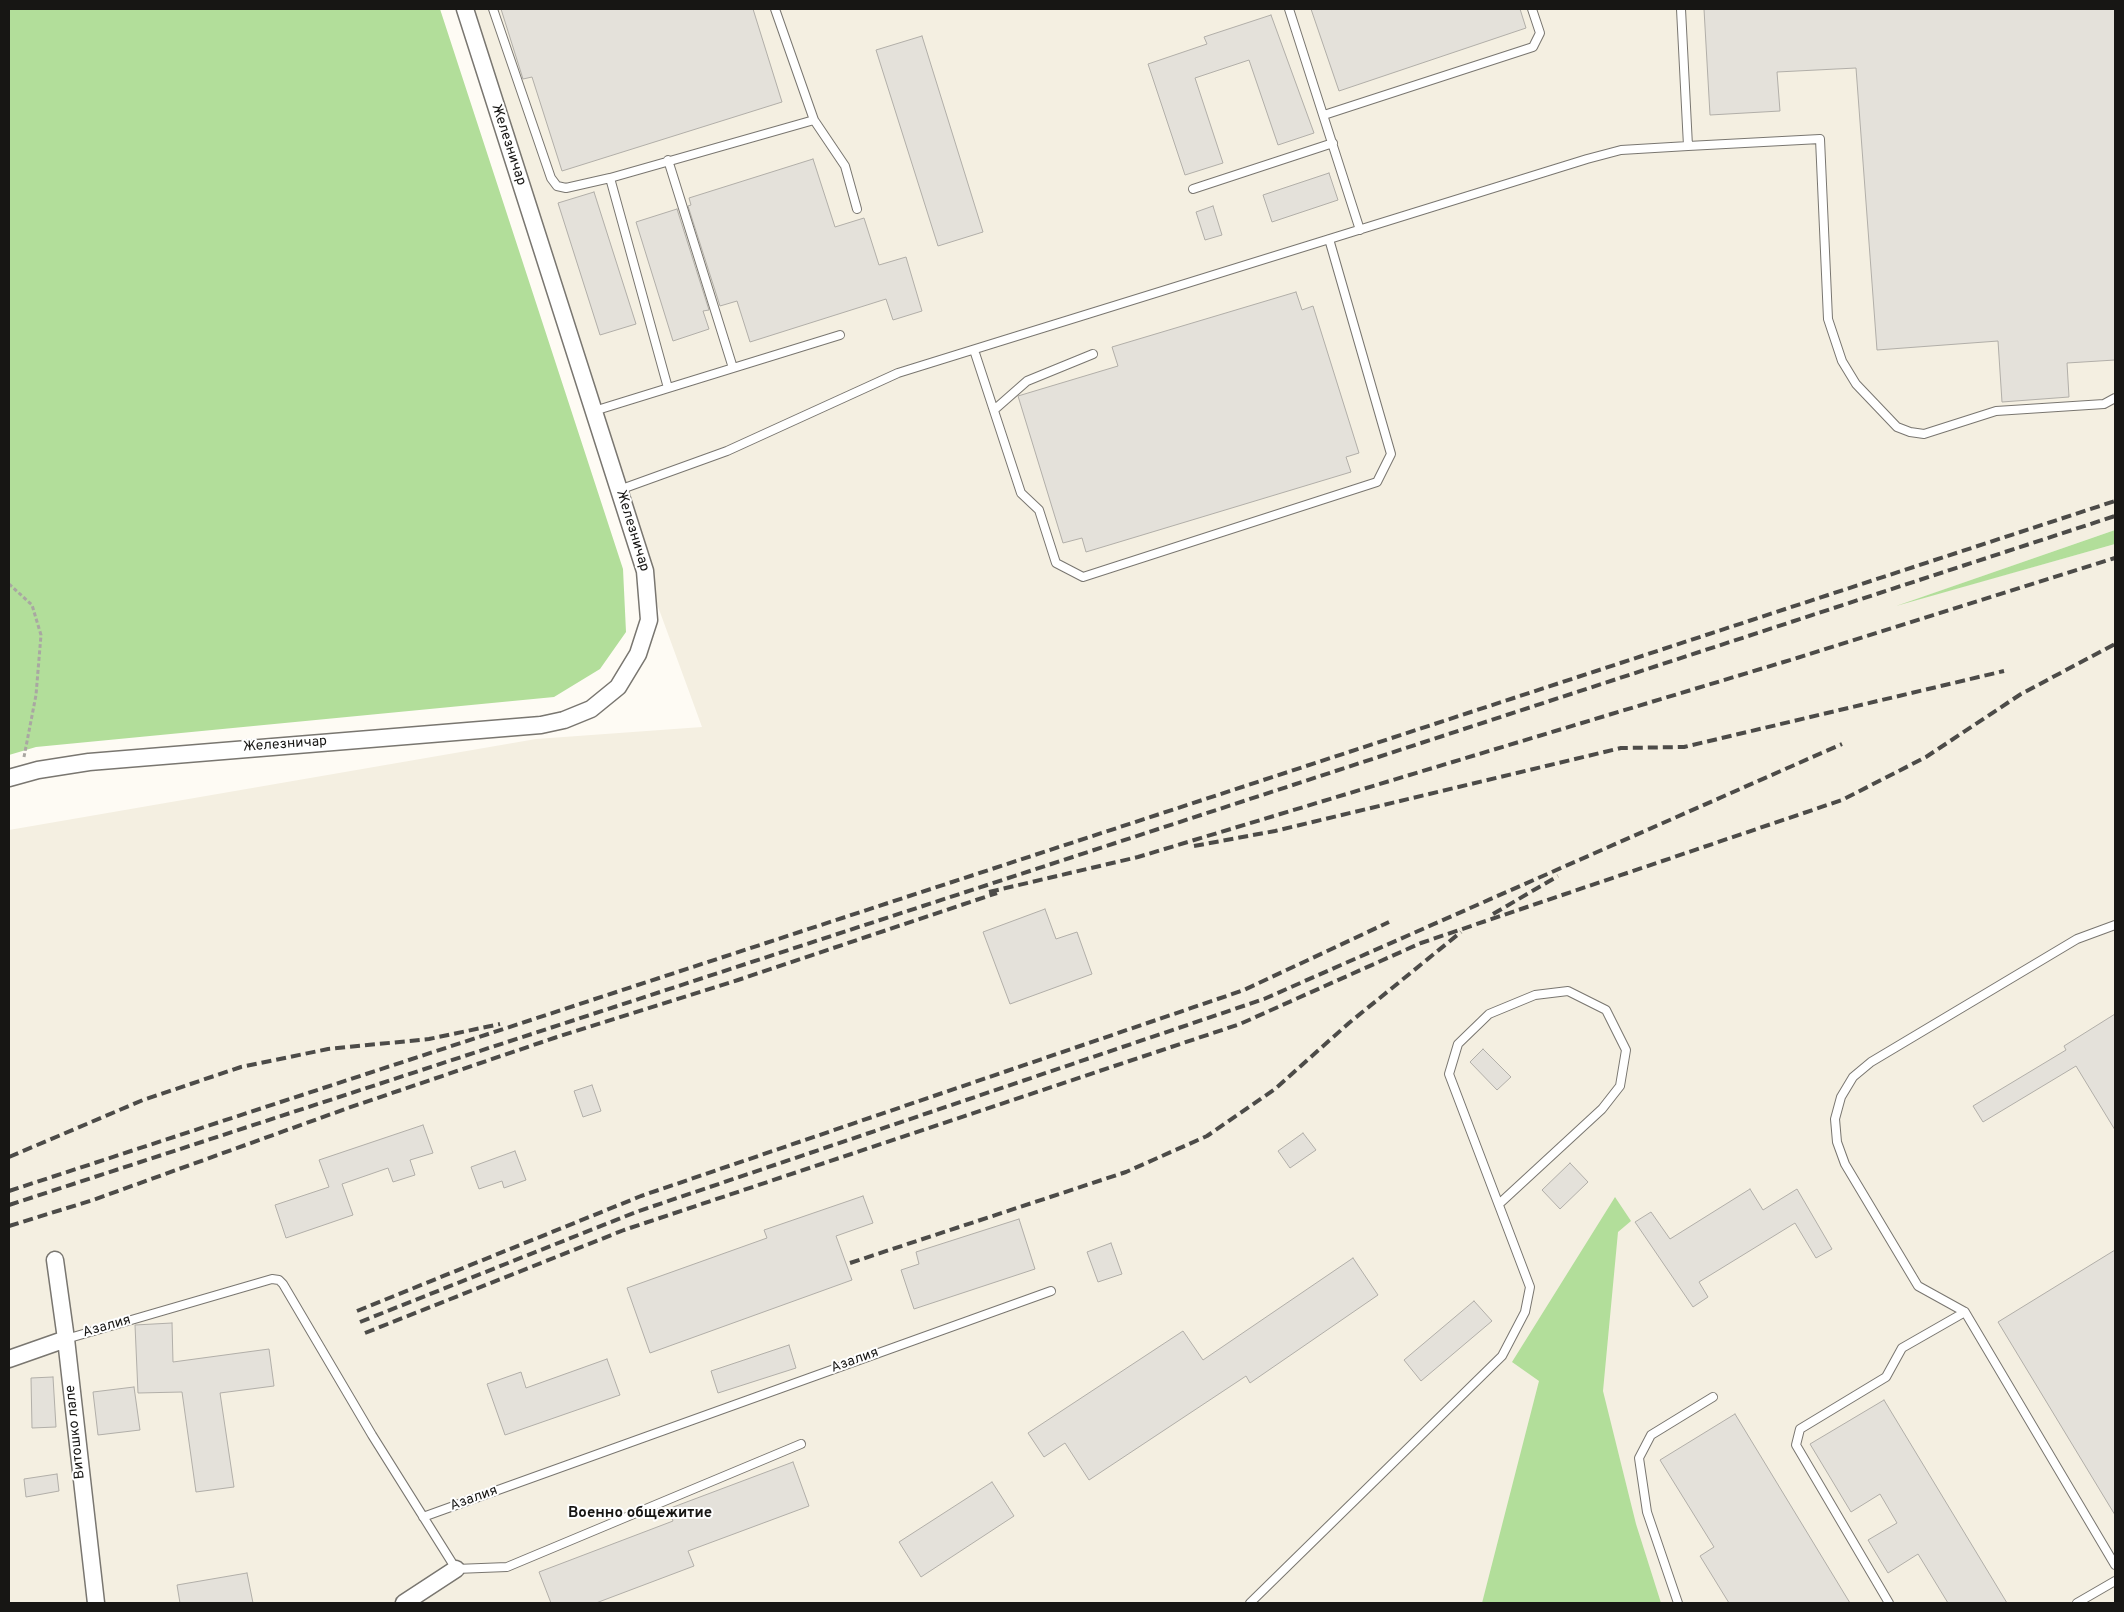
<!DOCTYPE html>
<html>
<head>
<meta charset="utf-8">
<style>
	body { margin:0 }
	#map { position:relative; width:2124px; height:1612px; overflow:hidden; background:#fefbf4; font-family:Overpass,sans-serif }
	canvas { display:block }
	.frame { position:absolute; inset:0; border:10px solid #171614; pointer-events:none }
</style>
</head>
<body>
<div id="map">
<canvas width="2124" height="1612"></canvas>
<div class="frame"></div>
</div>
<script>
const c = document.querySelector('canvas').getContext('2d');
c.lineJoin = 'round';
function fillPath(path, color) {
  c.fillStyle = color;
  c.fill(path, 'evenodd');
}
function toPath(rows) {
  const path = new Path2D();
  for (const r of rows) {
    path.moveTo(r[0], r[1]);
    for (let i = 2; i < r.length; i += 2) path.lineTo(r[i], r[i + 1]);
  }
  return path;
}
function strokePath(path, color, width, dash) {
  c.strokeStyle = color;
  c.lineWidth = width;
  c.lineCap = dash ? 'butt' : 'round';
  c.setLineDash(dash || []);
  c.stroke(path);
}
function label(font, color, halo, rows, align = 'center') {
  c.font = font + ' Overpass,sans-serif';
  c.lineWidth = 4;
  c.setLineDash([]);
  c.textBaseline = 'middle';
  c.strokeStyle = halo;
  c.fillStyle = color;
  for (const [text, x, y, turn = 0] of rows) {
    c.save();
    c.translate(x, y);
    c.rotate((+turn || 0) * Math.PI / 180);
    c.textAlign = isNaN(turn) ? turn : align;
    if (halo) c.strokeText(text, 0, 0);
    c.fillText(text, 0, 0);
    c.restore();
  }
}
const built = toPath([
	[465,9,2115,9,2115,530,1908,602,2115,544,2115,1603,9,1603,9,830,536,739,702,727,645,571]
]);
const green = toPath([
	[9,9,440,9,623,569,626,632,600,669,554,697,36,747,9,755],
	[2115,530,2115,544,1896,606],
	[1615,1197,1631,1221,1618,1232,1603,1391,1636,1524,1661,1603,1482,1603,1539,1381,1512,1362]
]);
const building = toPath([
	[501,9,753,9,782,102,562,171,532,77,523,79,501,9],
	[1311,9,1520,9,1526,28,1339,91,1311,9],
	[1704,9,2115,9,2115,360,2067,363,2069,397,2002,402,1998,341,1877,350,1856,68,1777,72,1780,111,1710,115,1704,9],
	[1271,15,1314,133,1278,145,1249,60,1195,78,1223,163,1185,175,1148,64,1207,44,1204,37,1271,15],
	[922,36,983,232,938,246,876,50,922,36],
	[813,159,835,227,864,218,879,265,906,257,922,311,893,320,886,299,750,342,737,301,720,306,688,206,691,205,689,198,813,159],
	[1329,173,1338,200,1272,222,1263,195,1329,173],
	[594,192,636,324,600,335,558,203,594,192],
	[1213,206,1222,235,1205,240,1196,212,1213,206],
	[677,209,709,310,703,311,709,329,673,341,636,222,677,209],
	[1296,292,1302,310,1313,306,1359,453,1346,457,1351,472,1086,552,1082,538,1063,543,1018,396,1118,366,1112,347,1296,292],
	[1045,909,1056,939,1077,932,1092,974,1010,1004,983,932,1045,909],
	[2115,1014,2115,1130,2076,1066,1983,1122,1973,1106,2066,1050,2064,1046,2115,1014],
	[1483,1049,1511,1077,1497,1090,1470,1062,1483,1049],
	[592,1085,601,1111,583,1117,574,1091,592,1085],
	[423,1125,433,1153,410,1160,415,1175,393,1182,388,1168,342,1184,353,1215,286,1238,275,1205,329,1187,319,1160,423,1125],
	[1303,1133,1316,1150,1290,1168,1278,1151,1303,1133],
	[515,1151,526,1180,504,1188,502,1181,479,1189,471,1167,515,1151],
	[1570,1163,1588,1182,1560,1209,1542,1190,1570,1163],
	[1750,1189,1763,1210,1797,1189,1832,1249,1816,1258,1795,1223,1699,1282,1708,1297,1693,1307,1635,1222,1651,1212,1670,1239,1750,1189],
	[863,1196,873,1223,836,1236,852,1280,650,1353,627,1288,767,1238,764,1230,863,1196],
	[1019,1219,1035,1269,914,1309,901,1270,919,1264,916,1252,1019,1219],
	[1111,1243,1122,1274,1098,1282,1087,1252,1111,1243],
	[2115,1250,2115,1515,1998,1322,2115,1250],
	[1353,1258,1378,1295,1250,1383,1246,1376,1089,1480,1065,1443,1044,1457,1028,1433,1183,1331,1203,1360,1353,1258],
	[1474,1301,1492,1321,1421,1381,1404,1360,1474,1301],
	[172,1323,173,1362,269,1349,274,1386,220,1393,234,1487,196,1492,182,1392,138,1393,135,1325,172,1323],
	[789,1345,796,1368,718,1393,711,1371,789,1345],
	[607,1359,620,1395,505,1435,487,1384,521,1372,526,1388,607,1359],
	[53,1377,56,1427,32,1428,31,1378,53,1377],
	[134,1387,140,1430,98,1435,93,1392,134,1387],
	[1884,1400,2007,1603,1948,1603,1918,1554,1888,1573,1868,1540,1897,1523,1880,1494,1851,1512,1810,1444,1884,1400],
	[1735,1414,1850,1603,1729,1603,1700,1556,1714,1547,1660,1460,1735,1414],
	[793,1462,809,1506,688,1551,694,1566,596,1603,551,1603,539,1572,673,1521,668,1509,793,1462],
	[57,1474,59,1491,26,1497,24,1479,57,1474],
	[992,1482,1014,1516,921,1577,899,1542,992,1482],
	[247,1573,253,1603,180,1603,177,1585,247,1573]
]);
const path = toPath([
	[9,584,32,605,41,635,36,695,24,757]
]);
const service = toPath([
	[493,9,551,178,557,186,566,188,610,178,814,120],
	[775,9,814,120,845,166,857,209],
	[1289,9,1360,230],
	[1681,9,1688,146,1820,139,1828,319,1842,361,1856,384,1897,427,1910,432,1924,434,1996,411,2104,404,2115,398],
	[1324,115,1533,47,1540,33,1532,9],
	[668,160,733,368],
	[610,178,668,388],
	[1193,189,1333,143],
	[974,350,1021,493,1039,510,1056,563,1083,577,1377,482,1391,454,1329,239],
	[994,410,1027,381,1093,354],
	[594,411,840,335],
	[619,490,727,451,898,373,1587,159,1621,150,1688,146],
	[2115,925,2077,939,1871,1062,1853,1077,1841,1097,1835,1119,1837,1142,1845,1164,1918,1286,1965,1312,2115,1565],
	[66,1339,272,1279,279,1280,283,1284,372,1435,456,1569,507,1567,801,1444],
	[423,1517,1051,1291],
	[1250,1603,1502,1356,1525,1312,1530,1287,1449,1074,1458,1044,1489,1014,1535,995,1568,991,1606,1010,1626,1050,1620,1086,1602,1109,1499,1204],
	[1678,1603,1647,1512,1639,1458,1651,1435,1713,1397],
	[1889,1603,1796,1445,1800,1429,1886,1377,1902,1348,1965,1312],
	[2077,1603,2115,1581]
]);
const minor = toPath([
	[9,778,38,770,89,762,541,725,564,720,591,709,618,687,638,654,649,620,645,571,465,9],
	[55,1260,66,1339,96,1603],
	[9,1359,66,1339],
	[404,1603,456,1569]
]);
const rail = toPath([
	[1194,846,1275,831,1621,748,1684,747,2004,671],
	[989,892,1138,857,1797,658,2115,558],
	[1493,914,1558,876],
	[9,1157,143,1100,241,1067,328,1049,429,1039,500,1024],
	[9,1191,2115,501],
	[9,1205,2115,516],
	[9,1226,93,1200,348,1108,557,1037,738,980,997,893],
	[850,1263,1126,1172,1207,1136,1275,1089,1349,1023,1461,932],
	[357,1311,641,1196,1244,990,1389,922],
	[360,1322,636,1212,1264,999,1842,744],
	[365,1333,624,1230,1240,1024,1421,943,1842,800,1926,757,2021,694,2115,644]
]);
const streetNames = [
	["Железничар",508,145,72],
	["Железничар",632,531,73],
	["Железничар",285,745,-4],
	["Азалия",107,1327,-16],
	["Азалия",855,1361,-20],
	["Витошко лале",76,1432,-96],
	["Азалия",474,1499,-20]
];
const neighbourhoodNames = [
	["Военно общежитие",640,1514]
];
fillPath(built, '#f4efe1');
fillPath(green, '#b2de9a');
fillPath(building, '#e4e1da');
strokePath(building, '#b2afa9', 1);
strokePath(service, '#797670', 10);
strokePath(minor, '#797670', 19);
strokePath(path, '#a9a7a2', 3, [4, 2.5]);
strokePath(service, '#fff', 8);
strokePath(minor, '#fff', 16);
strokePath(rail, '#4c4b48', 4, [10, 5]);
label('14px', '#171614', '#fff', streetNames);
label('bold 15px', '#171614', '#fff', neighbourhoodNames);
</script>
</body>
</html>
